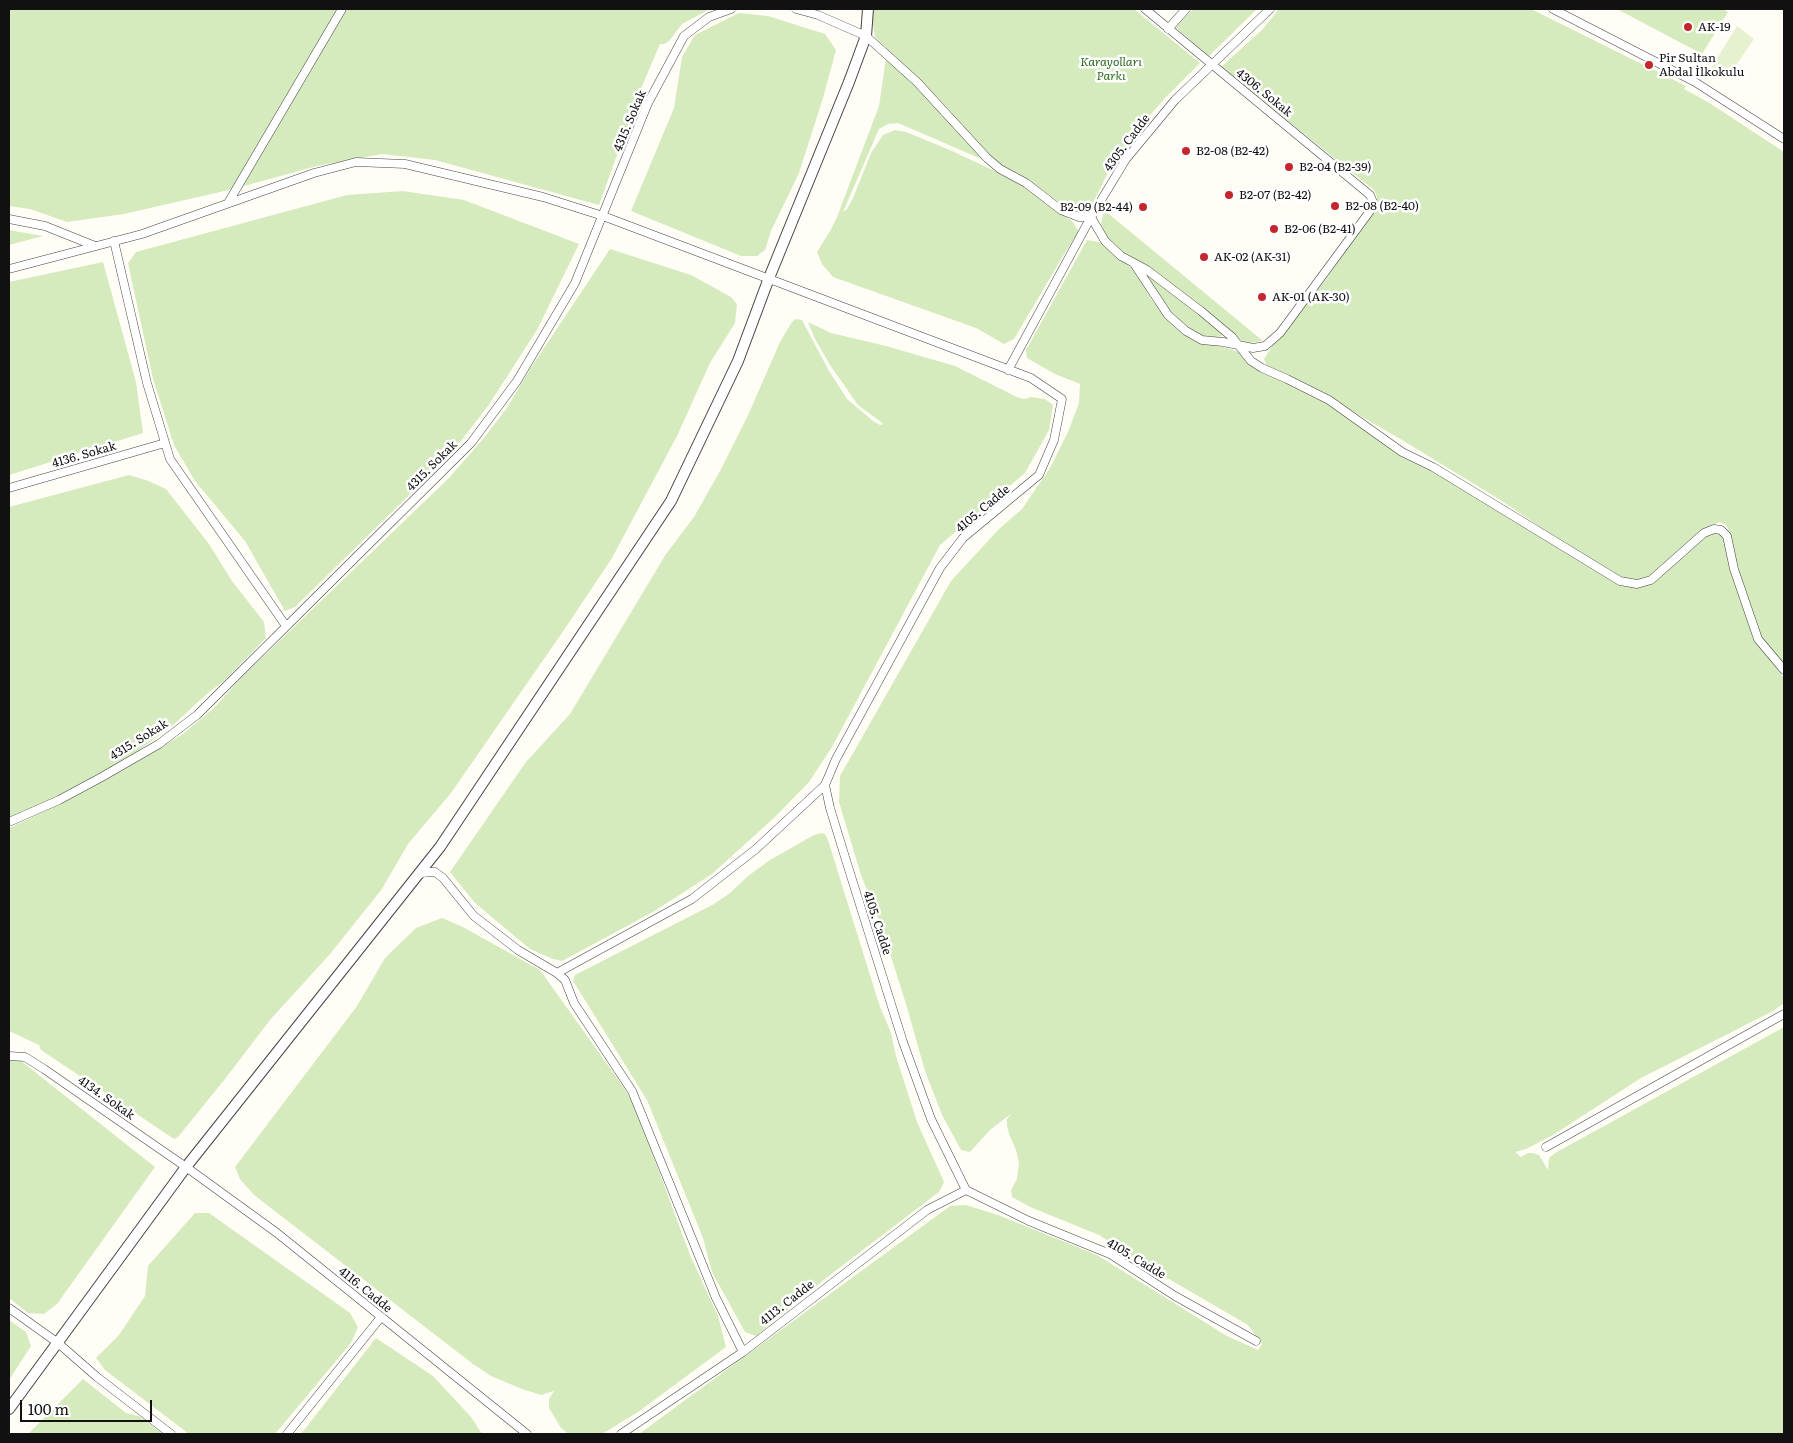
<!DOCTYPE html>
<html>
<head>
<meta charset="utf-8">
<style>
	body { margin:0 }
	#map { position:relative; width:1793px; height:1443px; overflow:hidden; background:#fffdf5; font-family:Literata,serif }
	canvas { display:block }
	.frame { position:absolute; inset:0; border:10px solid #111; pointer-events:none }
	.scale { position:absolute; left:20px; top:1400px; width:132px; height:22px; box-sizing:border-box; border:2px solid #111; border-top:0; padding-left:6px; font-size:15px; line-height:18px; white-space:nowrap; color:#111; -webkit-text-stroke:4px #fff; paint-order:stroke }
</style>
</head>
<body>
<div id="map">
<canvas width="1793" height="1443"></canvas>
<div class="frame"></div>
<div class="scale">100 m</div>
</div>
<script>
const c = document.querySelector('canvas').getContext('2d');
c.lineJoin = 'round';
function fillPath(path, color) {
  c.fillStyle = color;
  c.fill(path, 'evenodd');
}
function toPath(rows) {
  const path = new Path2D();
  for (const r of rows) {
    path.moveTo(r[0], r[1]);
    for (let i = 2; i < r.length; i += 2) path.lineTo(r[i], r[i + 1]);
  }
  return path;
}
function strokePath(path, color, width, dash) {
  c.strokeStyle = color;
  c.lineWidth = width;
  c.lineCap = dash ? 'butt' : 'round';
  c.setLineDash(dash || []);
  c.stroke(path);
}
function label(font, color, halo, rows, align = 'center') {
  c.font = font + ' Literata,serif';
  c.lineWidth = 5;
  c.setLineDash([]);
  c.textBaseline = 'middle';
  c.strokeStyle = halo;
  c.fillStyle = color;
  for (const [text, x, y, turn = 0] of rows) {
    c.save();
    c.translate(x, y);
    c.rotate((+turn || 0) * Math.PI / 180);
    c.textAlign = isNaN(turn) ? turn : align;
    if (halo) c.strokeText(text, 0, 0);
    c.fillText(text, 0, 0);
    c.restore();
  }
}
const green = toPath([
	[9,9,710,9,682,24,669,41,664,44,660,44,640,91,599,205,435,160,382,154,317,166,233,189,124,214,67,222,30,209,9,206],
	[873,9,1134,9,1200,63,1165,98,1117,154,1095,199,1090,206,1080,208,1066,207,1037,186,998,163,981,147,944,104,875,37,872,18],
	[1193,9,1257,9,1209,56,1176,28,1177,26],
	[1279,9,1531,9,1686,86,1684,89,1708,102,1784,152,1784,665,1763,642,1742,582,1729,532,1726,525,1719,522,1699,533,1651,575,1640,580,1625,581,1587,559,1502,501,1402,440,1316,390,1267,366,1264,359,1274,343,1283,334,1326,279,1376,208,1377,197,1374,190,1223,69,1222,66,1262,30],
	[1617,9,1723,9,1728,12,1702,54],
	[739,13,768,16,825,34,836,50,823,98,799,173,771,231,765,250,757,256,741,256,631,211,674,108,682,57,695,35],
	[886,58,924,92,986,161,898,123,888,124,879,129,843,212,847,209,853,198,871,153,883,135,895,130,906,132,950,150,1016,181,1073,222,1079,232,1066,251,1014,339,1004,344,976,328,833,277,822,264,817,252,830,231,837,217,879,106],
	[403,191,464,200,579,244,537,330,488,406,450,455,295,607,285,611,245,541,195,481,174,445,153,379,128,263,136,252,347,195],
	[1104,210,1263,341,1249,343,1242,341,1148,267,1129,257,1107,237,1101,224],
	[9,230,43,236,9,245],
	[1087,240,1103,243,1138,274,1151,299,1177,328,1197,341,1226,348,1239,352,1252,365,1311,394,1347,415,1407,459,1465,486,1589,566,1638,587,1704,536,1713,531,1721,535,1725,540,1753,638,1784,678,1784,1003,1773,1011,1641,1078,1553,1135,1526,1149,1515,1152,1521,1157,1528,1153,1533,1153,1539,1155,1548,1170,1549,1158,1555,1153,1784,1027,1784,1434,639,1434,950,1206,966,1205,998,1215,1097,1255,1227,1336,1258,1350,1262,1344,1248,1325,1155,1271,1099,1235,1030,1207,1012,1197,1011,1190,1017,1179,1019,1163,1016,1150,1009,1134,1007,1126,1007,1119,1012,1113,990,1130,970,1152,961,1150,942,1115,925,1071,906,1004,882,928,861,875,839,802,840,776,951,581,999,529,1022,509,1050,468,1068,432,1079,403,1080,384,1055,374,1027,358,1026,350],
	[610,249,691,275,731,297,737,304,735,323,710,363,677,436,612,558,564,630,451,793,408,844,382,889,330,954,270,1020,225,1079,178,1137,174,1139,41,1050,39,1045,9,1031,9,828,54,807,143,758,183,734,214,708,242,677,449,478,483,439,507,408,530,369],
	[103,262,136,382,143,433,9,475,9,282],
	[1146,274,1216,326,1223,335,1213,340,1196,336,1174,319,1156,295],
	[796,319,802,320,829,371,847,399,873,421,880,425,883,424,881,422,858,405,830,365,814,337,808,322,831,333,886,346,955,366,1017,397,1024,399,1031,397,1045,399,1053,405,1049,430,1025,473,940,545,832,747,809,782,775,817,712,874,653,912,562,961,553,959,530,949,475,903,450,872,526,762,570,714,666,554,694,517,720,471,749,413,780,342,792,322],
	[129,475,146,480,166,489,209,544,232,581,264,622,266,638,223,682,209,692,173,725,131,756,59,797,9,818,9,507],
	[821,833,825,834,828,840,879,1004,891,1033,896,1056,917,1122,944,1182,939,1192,826,1278,756,1336,745,1332,712,1272,703,1238,647,1100,573,981,575,975,714,904,730,893,748,876,770,860,814,835],
	[442,918,463,927,540,970,622,1085,634,1104,690,1255,718,1316,726,1347,638,1412,602,1434,569,1434,561,1428,549,1408,549,1399,554,1391,541,1395,522,1389,491,1376,473,1364,254,1195,240,1179,235,1167,357,1006,385,958,416,928],
	[9,1061,21,1061,155,1167,57,1304,44,1314,28,1313,9,1298],
	[195,1213,209,1213,350,1313,358,1327,351,1343,275,1434,189,1434,105,1370,96,1358,119,1335,145,1296,148,1266],
	[9,1320,26,1332,31,1346,9,1380],
	[376,1338,433,1376,471,1417,482,1434,301,1434],
	[83,1379,126,1413,139,1416,163,1434,28,1434]
]);
const pitch = toPath([
	[1737,26,1754,39,1726,80,1711,68]
]);
const minor = toPath([
	[796,9,818,15,866,36,917,82,987,158,1000,169,1026,183,1061,210,1079,217,1091,217,1105,241,1121,256,1147,270,1201,311,1232,337,1251,361,1262,368,1287,379,1329,400,1402,452,1433,467,1620,581,1637,584,1651,580,1704,533,1714,529,1721,530,1727,536,1734,569,1758,639,1784,670],
	[1553,9,1695,82,1784,139],
	[1168,29,1186,9],
	[228,203,342,9],
	[9,219,45,226,95,246],
	[114,241,147,383,170,459,286,626],
	[1135,265,1168,315,1186,331,1202,340,1223,342,1253,348,1265,346,1280,333,1370,211,1373,202,1370,195,1145,9],
	[9,269,142,234,314,173,356,162,405,164,543,197,603,216,1031,378,1062,399,1054,440,1039,475,963,538,940,568,836,759,825,785,830,808,845,857,903,1042,931,1119,966,1190,1029,1221,1110,1254,1175,1296,1256,1341],
	[1008,370,1091,217,1126,159,1175,100,1270,9],
	[9,488,165,443],
	[9,822,59,800,100,778,159,744,197,715,471,443,517,381,575,283,648,103,684,36,709,17,731,9],
	[419,874,427,872,435,872,443,878,474,916,518,950,557,973,565,980,574,1003,632,1091,716,1298,743,1352],
	[557,973,692,899,756,849,825,785],
	[9,1056,25,1057,44,1069,186,1167,277,1233,527,1434],
	[1546,1147,1784,1014],
	[9,1308,58,1343,97,1377,171,1434],
	[287,1434,381,1317],
	[621,1434,743,1352,927,1210,966,1190]
]);
const tertiary = toPath([
	[9,1409,186,1167,440,847,671,501,738,361,769,278,849,82,866,36,868,9]
]);
const markers = [
	[1688,27,5,"#c4262e"],
	[1649,65,5,"#c4262e"],
	[1186,151,5,"#c4262e"],
	[1289,167,5,"#c4262e"],
	[1229,195,5,"#c4262e"],
	[1335,206,5,"#c4262e"],
	[1143,207,5,"#c4262e"],
	[1274,229,5,"#c4262e"],
	[1204,257,5,"#c4262e"],
	[1262,297,5,"#c4262e"]
];
const poiNames = [
	["AK-19",1698,27],
	["Pir Sultan",1659,58],
	["Abdal İlkokulu",1659,72],
	["B2-08 (B2-42)",1196,151],
	["B2-04 (B2-39)",1299,167],
	["B2-07 (B2-42)",1239,195],
	["B2-08 (B2-40)",1345,206],
	["B2-09 (B2-44)",1133,207,"right"],
	["B2-06 (B2-41)",1284,229],
	["AK-02 (AK-31)",1214,257],
	["AK-01 (AK-30)",1272,297]
];
const parkNames = [
	["Karayolları",1111,62],
	["Parkı",1111,76]
];
const streetNames = [
	["4306. Sokak",1264,93,39],
	["4315. Sokak",630,121,-67],
	["4305. Cadde",1127,143,-53],
	["4136. Sokak",84,455,-16],
	["4315. Sokak",432,466,-45],
	["4105. Cadde",983,509,-40],
	["4315. Sokak",139,740,-32],
	["4105. Cadde",877,923,72],
	["4134. Sokak",106,1098,35],
	["4105. Cadde",1136,1259,31],
	["4116. Cadde",365,1290,39],
	["4113. Cadde",787,1303,-38]
];
fillPath(green, '#d5ebbd');
fillPath(pitch, '#e6f2cf');
strokePath(minor, '#444', 9);
strokePath(tertiary, '#444', 12);
strokePath(minor, '#fff', 8);
strokePath(tertiary, '#fff', 10);
for (const [x, y, r, color] of markers) {
  const dot = new Path2D();
  dot.arc(x, y, r, 0, 2 * Math.PI);
  c.fillStyle = color;
  c.fill(dot);
  strokePath(dot, '#fff', 2);
}
label('12px', '#111', '#fff', poiNames, 'left');
label('italic 12px', '#2f6b1f', '#fff', parkNames);
label('12px', '#111', '#fff', streetNames);
</script>
</body>
</html>
